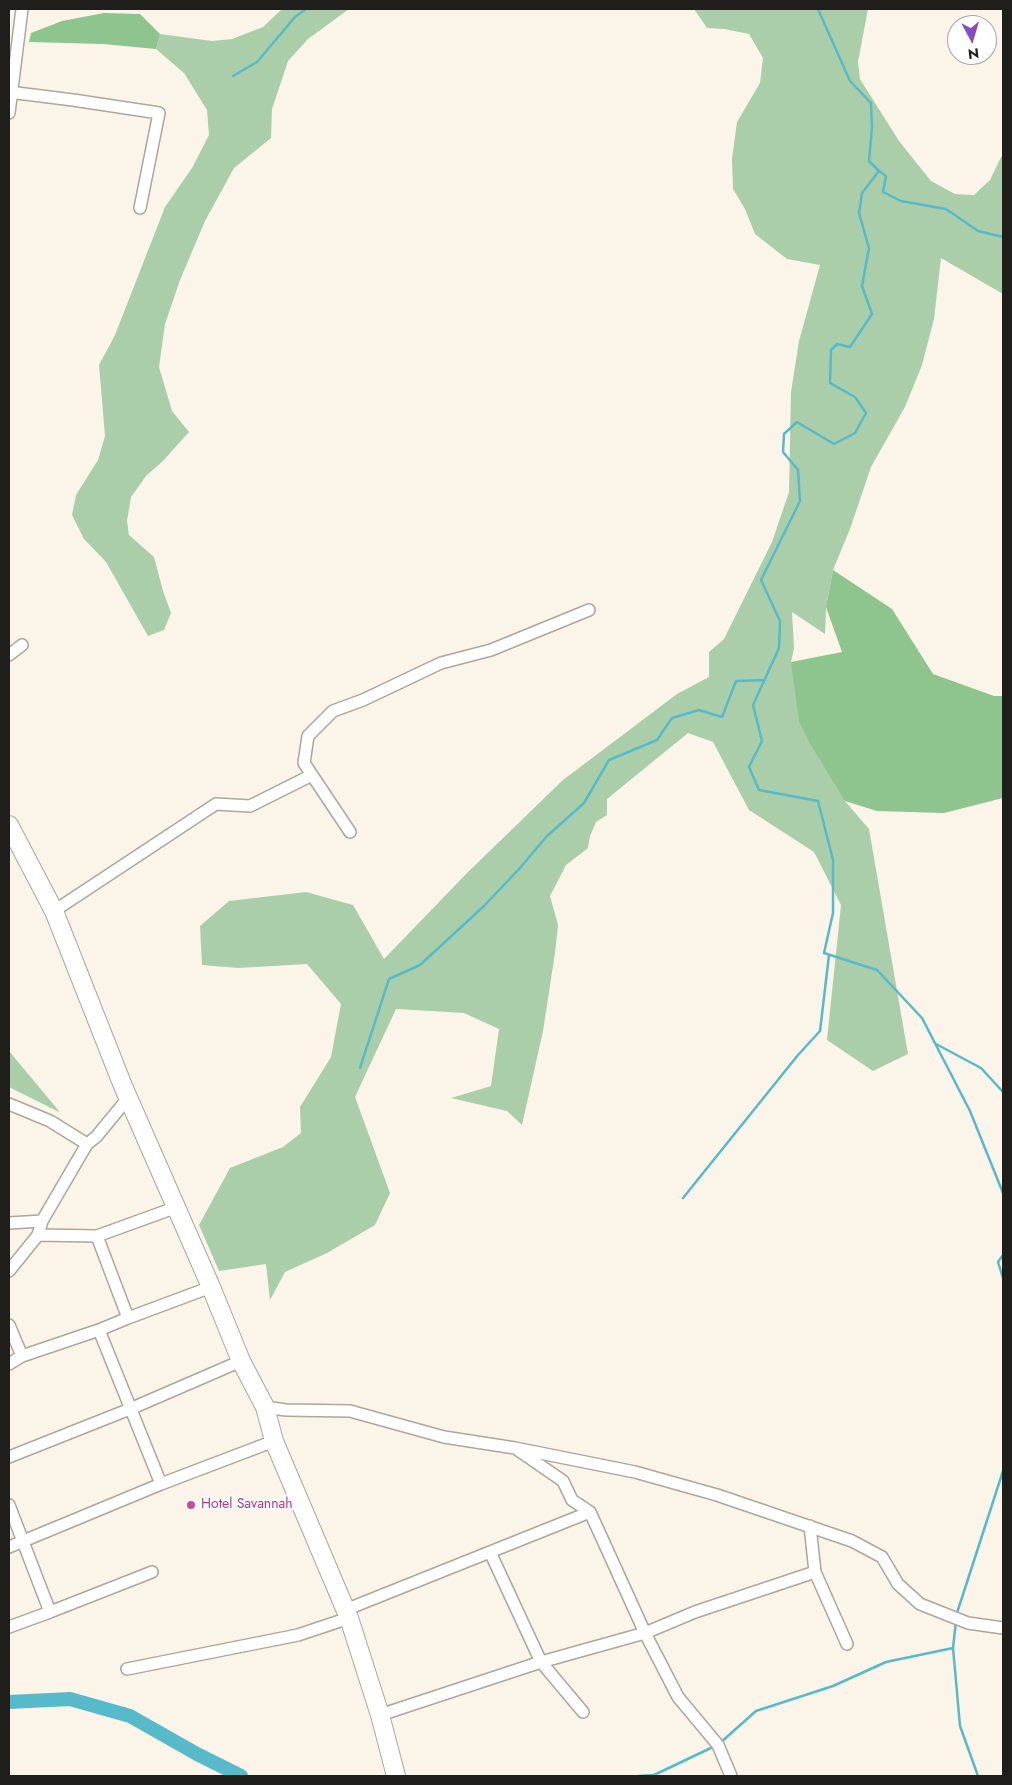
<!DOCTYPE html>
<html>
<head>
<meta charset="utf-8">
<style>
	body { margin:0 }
	#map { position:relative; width:1012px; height:1785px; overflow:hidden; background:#fbf4e8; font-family:Jost,sans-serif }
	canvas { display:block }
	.frame { position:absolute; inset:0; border:10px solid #201e1a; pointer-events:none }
	.north { position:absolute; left:947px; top:15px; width:50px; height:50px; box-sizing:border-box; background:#fff; border:1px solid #a6a5a3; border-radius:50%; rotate:174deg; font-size:14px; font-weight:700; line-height:20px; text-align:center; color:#201e1a }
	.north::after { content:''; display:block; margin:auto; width:18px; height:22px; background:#864bc2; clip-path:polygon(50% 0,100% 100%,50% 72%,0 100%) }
</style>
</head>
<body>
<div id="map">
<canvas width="1012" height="1785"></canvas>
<div class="frame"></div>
<div class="north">N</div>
</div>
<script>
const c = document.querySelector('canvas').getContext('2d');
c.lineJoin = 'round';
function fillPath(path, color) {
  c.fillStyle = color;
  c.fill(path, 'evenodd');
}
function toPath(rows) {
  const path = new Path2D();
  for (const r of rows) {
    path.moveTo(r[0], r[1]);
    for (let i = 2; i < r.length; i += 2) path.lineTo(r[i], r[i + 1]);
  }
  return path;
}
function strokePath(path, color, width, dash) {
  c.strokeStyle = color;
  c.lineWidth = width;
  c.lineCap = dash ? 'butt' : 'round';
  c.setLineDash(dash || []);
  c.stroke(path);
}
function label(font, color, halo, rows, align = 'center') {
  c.font = font + ' Jost,sans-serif';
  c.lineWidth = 4.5;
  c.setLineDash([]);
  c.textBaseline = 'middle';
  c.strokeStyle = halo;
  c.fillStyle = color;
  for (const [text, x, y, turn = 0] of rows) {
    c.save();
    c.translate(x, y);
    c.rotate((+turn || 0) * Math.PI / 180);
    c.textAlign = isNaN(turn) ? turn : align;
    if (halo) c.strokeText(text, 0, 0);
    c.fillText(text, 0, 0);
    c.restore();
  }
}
const green = toPath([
	[282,9,349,9,308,39,288,61,272,109,271,138,234,168,205,221,180,280,165,324,159,367,172,411,189,432,163,461,146,476,131,497,127,521,129,535,154,557,163,591,171,613,164,630,148,636,106,562,84,539,72,515,76,495,98,460,105,436,99,365,115,335,165,207,192,168,209,135,207,110,184,73,156,49,160,34,212,41,232,39,263,27],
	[694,9,868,9,858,62,860,79,899,141,931,181,955,194,974,195,990,180,1001,157,1003,156,1003,294,941,258,934,319,922,365,905,407,871,467,850,529,833,570,826,607,825,634,792,612,794,648,791,662,845,801,869,829,908,1054,873,1071,827,1040,841,905,814,852,749,810,713,742,688,733,607,799,607,815,596,822,590,836,588,848,566,865,550,896,558,925,555,953,543,1031,522,1125,507,1111,451,1098,491,1086,499,1029,464,1013,396,1009,355,1097,390,1193,375,1225,327,1253,285,1272,270,1300,266,1264,219,1271,199,1225,230,1168,283,1147,301,1133,300,1107,331,1057,341,1004,307,964,238,968,202,965,200,926,229,901,306,892,353,905,384,959,468,872,563,780,677,694,709,677,709,652,724,639,772,542,789,492,791,392,799,341,820,265,787,259,755,234,745,209,733,189,732,159,737,122,760,83,763,58,749,34,724,29,707,28],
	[9,1051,59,1111,59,1112,9,1087]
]);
const forest = toPath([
	[104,13,140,14,160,34,156,49,103,44,29,42,31,33,62,21],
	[833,570,892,609,933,674,994,696,1003,696,1003,798,944,813,877,811,845,801,809,742,799,721,791,662,842,652,826,607]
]);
const stream = toPath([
	[818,9,850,81,871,103,872,127,869,161,879,171,862,193,859,213,869,248,862,286,872,314,850,347,837,344,831,350,830,383,855,397,866,413,855,433,834,444,797,422,784,434,783,452,798,470,800,501,761,580,780,621,779,648,753,705,762,741,749,767,759,790,818,801,833,860,833,913,824,953,877,970,922,1018,970,1111,1003,1193],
	[233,76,257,62,295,17,306,9],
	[879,171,886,176,883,192,901,201,946,209,978,231,1003,237],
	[936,1044,981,1068,1003,1092],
	[360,1068,389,979,420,965,484,906,520,868,546,837,584,803,609,760,657,740,672,718,699,710,722,717,736,681,765,680],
	[683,1198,798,1055,820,1031,829,955],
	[1003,1255,998,1262,1003,1278],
	[956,1616,1003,1471],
	[956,1621,953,1648,960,1726,978,1776],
	[720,1743,756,1711,833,1686,886,1662,953,1648],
	[638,1776,654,1775,715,1746]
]);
const river = toPath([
	[9,1702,70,1699,130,1716,197,1754,241,1776]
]);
const minor = toPath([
	[9,92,73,100,159,113,140,208],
	[9,113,22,9],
	[9,655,22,645],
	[350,832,304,763,308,736,333,711,363,700,441,663,491,650,589,610],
	[54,911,216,804,250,806,312,775],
	[9,1104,50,1121,87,1144],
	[9,1223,42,1221],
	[38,1235,97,1236,177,1207],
	[97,1236,128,1318],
	[9,1271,38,1235,42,1221,87,1144,96,1137,129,1097],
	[9,1325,22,1356],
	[99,1330,161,1484],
	[9,1364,22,1356,99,1330,128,1318,211,1287],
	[265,1407,286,1410,350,1411,444,1437,515,1448,635,1472,717,1495,852,1541,882,1557,898,1584,920,1604,968,1623,1003,1628],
	[518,1450,563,1481,572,1500,590,1512,645,1633,678,1697,718,1745,731,1776],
	[9,1457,130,1409,241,1361],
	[9,1505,50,1612,9,1627],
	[810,1526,815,1572,847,1644],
	[9,1547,161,1484,274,1441],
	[490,1552,541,1662,583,1712],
	[345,1610,590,1512],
	[50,1612,152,1572],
	[127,1669,298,1635,349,1618],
	[380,1715,541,1662,645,1633,695,1612,815,1572]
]);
const highway = toPath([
	[9,825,54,911,123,1086,211,1287,241,1361,265,1407,274,1441,349,1618,380,1715,396,1776]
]);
const markers = [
	[191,1505,5,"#d1479c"]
];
const hotelNames = [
	["Hotel Savannah",201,1505]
];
fillPath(green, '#abceaa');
fillPath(forest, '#8ec48d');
strokePath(stream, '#56baca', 2.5);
strokePath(river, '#56baca', 14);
strokePath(minor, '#ada79c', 14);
strokePath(highway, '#ada79c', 20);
strokePath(minor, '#fff', 11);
strokePath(highway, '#fff', 18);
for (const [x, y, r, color] of markers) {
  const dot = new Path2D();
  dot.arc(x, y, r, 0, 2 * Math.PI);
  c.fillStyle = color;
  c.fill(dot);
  strokePath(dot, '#fff', 2);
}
label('14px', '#b23c85', '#fff', hotelNames, 'left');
</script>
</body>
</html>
